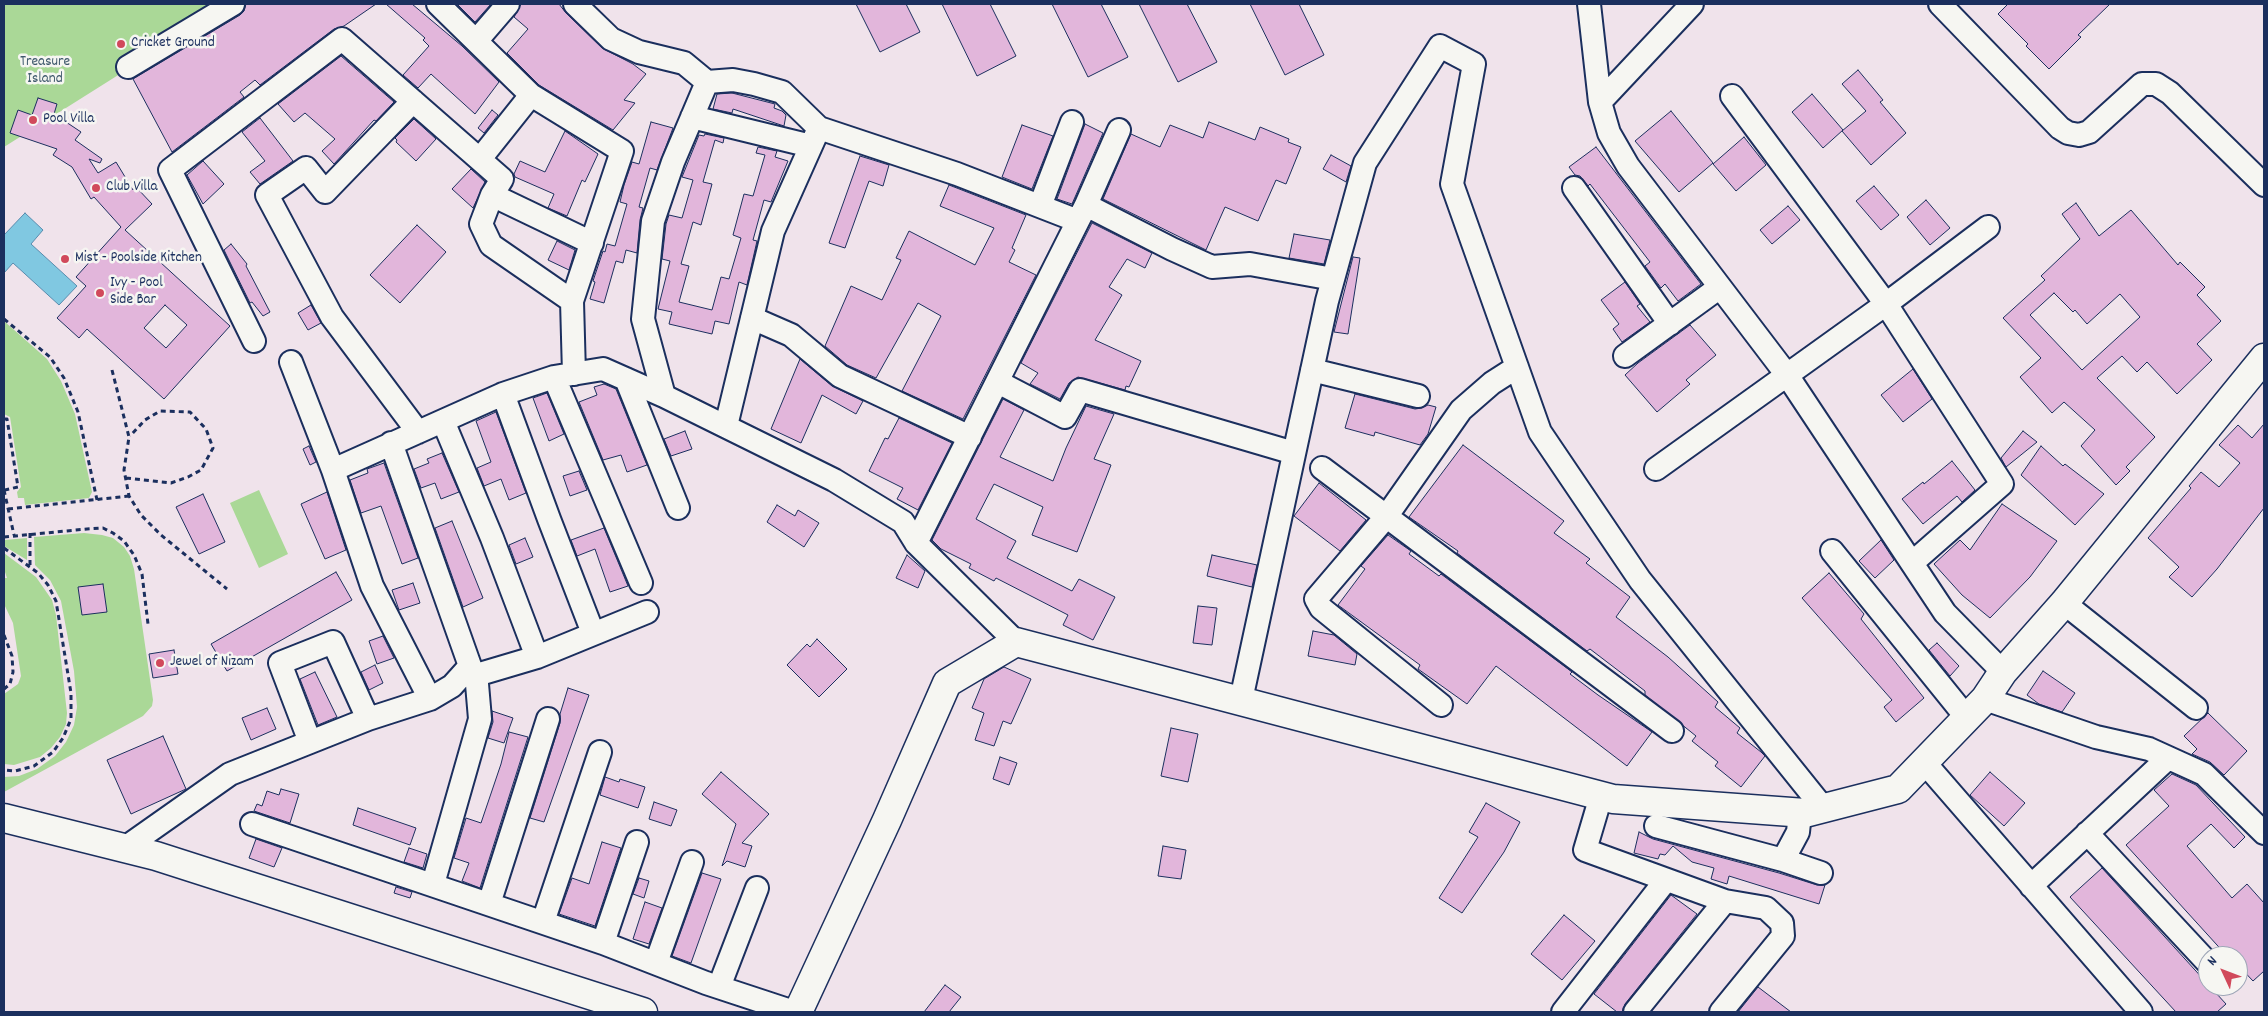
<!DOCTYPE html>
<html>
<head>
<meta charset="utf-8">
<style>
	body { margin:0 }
	#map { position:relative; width:2268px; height:1016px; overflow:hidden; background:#f0e3eb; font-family:Dekko,sans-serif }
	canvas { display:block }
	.frame { position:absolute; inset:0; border:5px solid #1b2f5e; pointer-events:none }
	.north { position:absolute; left:2198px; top:946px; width:50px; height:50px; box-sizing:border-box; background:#f6f6f2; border:1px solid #9ea6b7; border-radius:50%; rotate:313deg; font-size:14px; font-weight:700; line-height:20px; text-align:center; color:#1b2f5e }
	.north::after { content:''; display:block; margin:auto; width:18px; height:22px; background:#d1495b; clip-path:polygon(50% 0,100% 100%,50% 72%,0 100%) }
</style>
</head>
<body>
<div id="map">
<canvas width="2268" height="1016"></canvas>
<div class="frame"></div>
<div class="north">N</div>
</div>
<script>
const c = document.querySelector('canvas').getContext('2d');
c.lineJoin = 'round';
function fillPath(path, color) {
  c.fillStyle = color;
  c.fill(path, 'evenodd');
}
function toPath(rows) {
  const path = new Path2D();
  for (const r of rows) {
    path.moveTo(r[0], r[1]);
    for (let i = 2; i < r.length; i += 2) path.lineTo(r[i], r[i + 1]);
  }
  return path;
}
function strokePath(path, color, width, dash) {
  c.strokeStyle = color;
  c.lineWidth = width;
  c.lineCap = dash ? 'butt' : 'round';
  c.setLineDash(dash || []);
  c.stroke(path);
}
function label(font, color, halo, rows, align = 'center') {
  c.font = font + ' Dekko,sans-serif';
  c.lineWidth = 5;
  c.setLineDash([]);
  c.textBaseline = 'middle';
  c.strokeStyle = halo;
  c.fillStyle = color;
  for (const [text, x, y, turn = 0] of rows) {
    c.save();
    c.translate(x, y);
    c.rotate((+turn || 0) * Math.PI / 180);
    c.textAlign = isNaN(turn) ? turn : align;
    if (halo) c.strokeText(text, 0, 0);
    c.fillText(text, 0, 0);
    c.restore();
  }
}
const green = toPath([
	[4,4,231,4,4,147],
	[4,321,47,359,61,381,75,414,92,492,89,498,25,505,24,498,18,498,17,492,21,487,10,417,4,414],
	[259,490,288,554,259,568,230,503],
	[84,533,102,535,113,538,124,547,130,556,134,569,153,700,152,706,143,716,4,792,4,777,19,776,37,769,55,756,66,742,74,725,77,707,74,671,61,601,50,580,35,565,34,537],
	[27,538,27,560,4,546,5,540],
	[4,553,36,577,52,600,56,615,67,713,66,724,60,737,51,748,40,757,14,765,4,764,4,694,18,684,21,676,13,623,4,604,4,578,7,578,4,569]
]);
const water = toPath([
	[25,213,43,230,31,244,77,286,59,305,13,263,4,273,4,235,25,213]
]);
const building = toPath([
	[246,4,376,4,344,26,334,29,260,85,255,80,240,92,244,97,172,152,133,79,240,15,244,11,246,4],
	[386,4,412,4,462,46,499,82,475,114,431,74,418,88,403,75,429,46,423,40,425,38,386,4],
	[457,4,491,4,475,22,457,4],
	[521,4,559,4,566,13,602,48,633,64,646,74,624,100,635,103,613,130,539,85,507,53,528,29,514,17,521,4],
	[856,4,906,4,920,32,880,52,856,4],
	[942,4,990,4,1016,56,977,76,942,4],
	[1052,4,1101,4,1128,57,1088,77,1052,4],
	[1139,4,1187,4,1217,62,1178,82,1139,4],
	[1250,4,1299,4,1324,55,1285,75,1250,4],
	[2008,4,2110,4,2078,35,2081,37,2049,69,2026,46,2028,44,1998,14,2008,4],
	[341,56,394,102,376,121,374,120,334,164,322,151,335,139,305,113,294,122,278,104,341,56],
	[1858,70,1883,100,1880,102,1906,133,1871,165,1842,131,1866,111,1842,84,1858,70],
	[732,93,775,104,774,108,782,111,786,115,784,126,733,109,732,113,713,109,717,94,732,93],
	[1812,94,1843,130,1823,148,1792,112,1812,94],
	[38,98,57,104,54,114,81,132,75,140,102,159,100,163,89,159,98,173,116,162,133,190,136,187,152,204,125,230,230,326,164,399,87,329,79,338,57,318,86,286,76,277,121,227,94,197,91,199,72,167,53,155,57,149,10,133,18,110,32,115,38,98],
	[165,305,187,325,166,348,144,328,165,305],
	[492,110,498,115,484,133,478,128,492,110],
	[1671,111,1713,163,1679,192,1635,141,1671,111],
	[260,118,293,161,260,184,250,172,265,161,242,132,260,118],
	[414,119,436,139,416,161,396,142,397,140,395,138,414,119],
	[651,122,673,128,657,170,650,168,639,207,643,208,640,220,637,253,626,250,623,263,616,261,604,303,590,299,595,282,593,281,603,251,605,252,607,244,615,246,627,204,620,202,624,185,632,162,639,164,651,122],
	[1209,122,1255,140,1260,127,1289,139,1288,142,1301,147,1286,184,1276,180,1258,221,1225,207,1206,250,1103,199,1131,134,1160,147,1170,125,1203,138,1209,122],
	[1085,124,1103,133,1072,204,1057,199,1085,124],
	[1022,125,1053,136,1032,189,1002,177,1022,125],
	[565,131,598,154,585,182,582,180,567,216,548,208,554,194,515,177,514,174,520,161,545,172,565,131],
	[705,134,724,138,723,143,715,140,703,182,712,184,701,225,693,222,681,264,689,266,679,302,712,310,721,277,729,279,741,238,733,235,744,194,753,196,765,155,756,153,758,147,777,151,775,157,788,161,771,202,764,200,753,240,757,241,747,285,739,282,729,324,715,321,712,334,669,324,672,312,658,309,670,261,662,259,666,224,669,215,682,218,693,180,682,177,699,135,704,136,705,134],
	[1744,137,1766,165,1736,191,1713,164,1744,137],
	[1596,147,1701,284,1678,301,1665,284,1661,288,1645,266,1650,262,1590,184,1588,186,1580,176,1575,175,1569,167,1596,147],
	[1331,155,1351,166,1346,182,1323,169,1331,155],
	[860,156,889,165,883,186,869,181,845,248,829,243,860,156],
	[203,161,224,184,203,204,187,175,203,161],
	[471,169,485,182,473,208,452,189,471,169],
	[949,185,1026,215,1012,248,1015,250,1009,262,1036,275,963,419,902,391,941,316,918,303,876,378,847,365,825,346,851,286,882,300,901,260,896,258,909,231,975,265,994,228,940,206,949,185],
	[1874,186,1899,215,1881,230,1856,201,1874,186],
	[1926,200,1950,228,1930,245,1907,217,1926,200],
	[2076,203,2099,236,2131,210,2178,265,2180,262,2205,287,2197,295,2221,321,2197,344,2212,360,2177,394,2147,362,2137,372,2122,356,2097,378,2155,437,2126,467,2130,471,2116,485,2081,446,2095,430,2064,402,2052,413,2020,377,2041,358,2003,318,2045,280,2041,276,2080,239,2062,214,2076,203],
	[2054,293,2073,312,2075,310,2087,324,2120,294,2140,317,2082,370,2030,315,2054,293],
	[1788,206,1800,220,1772,244,1760,230,1788,206],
	[1092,223,1152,253,1145,268,1127,259,1109,287,1122,295,1095,340,1141,361,1129,387,1126,386,1125,390,1078,377,1069,383,1060,399,1030,384,1038,373,1021,363,1092,223],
	[417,225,446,252,400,303,370,275,417,225],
	[1294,234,1330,240,1324,264,1289,258,1294,234],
	[557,241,575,250,569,270,548,260,557,241],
	[231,244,247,264,246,266,270,312,263,316,252,302,250,303,224,250,231,244],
	[1353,257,1360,258,1348,334,1334,332,1353,257],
	[1625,282,1640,304,1637,306,1650,322,1622,342,1613,329,1619,324,1601,300,1625,282],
	[311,305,321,323,308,330,298,313,311,305],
	[1690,325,1716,355,1686,380,1690,384,1657,412,1625,375,1638,363,1690,325],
	[800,359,832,386,863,401,856,414,822,395,801,443,771,429,800,359],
	[1913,369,1932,399,1903,422,1881,395,1913,369],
	[604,384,616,389,647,465,627,472,621,455,603,460,579,402,597,395,594,387,604,384],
	[547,393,564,434,549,441,533,398,547,393],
	[1355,394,1415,409,1422,408,1428,405,1436,407,1428,434,1420,445,1375,432,1374,436,1345,428,1355,394],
	[1003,399,1024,410,1000,457,1053,481,1066,448,1086,406,1114,414,1094,459,1111,465,1077,552,1032,535,1043,507,994,484,976,519,1016,541,1007,558,1072,591,1079,579,1115,597,1093,640,1063,625,1068,615,996,578,994,581,969,568,971,564,941,549,932,540,1003,399],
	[496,412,526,493,509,500,501,479,484,486,477,468,491,462,476,421,496,412],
	[899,418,952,443,918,510,897,499,903,488,869,471,885,438,888,439,899,418],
	[2264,424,2264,508,2217,569,2192,597,2169,577,2179,567,2148,538,2191,488,2189,486,2201,472,2219,487,2240,463,2219,445,2238,425,2252,438,2264,424],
	[685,431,692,449,671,456,664,439,685,431],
	[2023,431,2037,442,2006,467,2001,458,2023,431],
	[1463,445,1564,521,1554,533,1590,559,1586,563,1630,597,1616,617,1668,657,1718,702,1715,707,1740,728,1737,733,1761,752,1765,756,1741,787,1715,766,1718,762,1692,741,1696,736,1645,695,1645,691,1590,649,1587,651,1457,553,1458,551,1409,517,1463,445],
	[309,446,316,462,310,465,303,449,309,446],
	[2041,446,2063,466,2065,464,2104,494,2075,525,2021,475,2041,446],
	[442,453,459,492,441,499,435,483,421,488,414,469,429,463,427,459,442,453],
	[1952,461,1975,490,1962,502,1957,496,1923,524,1902,499,1923,482,1924,484,1952,461],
	[384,463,418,558,402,564,381,506,361,513,350,480,368,473,367,469,384,463],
	[579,471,587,490,570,496,563,476,579,471],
	[1319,483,1366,520,1340,551,1294,516,1319,483],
	[327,492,346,550,325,559,301,504,327,492],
	[203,494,225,542,199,554,176,507,203,494],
	[2002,504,2057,541,2030,577,1990,618,1962,595,1934,564,1960,540,1970,550,2002,504],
	[777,505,795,516,798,510,819,523,804,547,767,522,777,505],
	[452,521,483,598,463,607,435,528,452,521],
	[604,528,628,586,610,592,595,549,577,556,571,540,604,528],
	[1388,535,1411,551,1409,554,1439,576,1441,574,1572,672,1570,674,1598,695,1652,732,1627,766,1496,666,1467,704,1418,669,1420,665,1338,605,1365,569,1361,566,1388,535],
	[525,538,533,557,516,564,509,545,525,538],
	[1881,540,1894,560,1875,578,1859,561,1881,540],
	[907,555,925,571,918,588,896,578,907,555],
	[1212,555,1257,565,1252,587,1207,576,1212,555],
	[336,572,352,600,227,671,211,644,336,572],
	[1829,573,1864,614,1861,619,1924,698,1896,722,1884,707,1892,700,1802,598,1829,573],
	[413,583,420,603,399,610,392,590,413,583],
	[103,584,107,612,82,615,78,587,103,584],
	[1198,606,1217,608,1212,645,1193,643,1198,606],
	[1313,631,1334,635,1357,654,1355,665,1308,656,1313,631],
	[383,636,394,658,377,664,369,641,383,636],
	[817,639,847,669,819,697,787,665,807,644,810,647,817,639],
	[1937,643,1959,666,1950,676,1929,650,1937,643],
	[174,650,178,674,153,678,149,654,174,650],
	[375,665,383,683,369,690,361,672,375,665],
	[1004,667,1031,679,1011,724,1003,721,994,746,975,740,984,713,972,708,984,679,1004,667],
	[2043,671,2075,693,2062,712,2039,704,2027,695,2043,671],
	[315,672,337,717,318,725,300,679,315,672],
	[568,688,589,695,544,822,530,818,560,723,560,714,568,688],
	[267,708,276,729,251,740,242,718,267,708],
	[492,711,513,718,504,743,488,738,493,722,492,711],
	[2208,713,2247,751,2224,775,2210,762,2192,754,2197,749,2184,736,2208,713],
	[1171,728,1198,734,1188,782,1161,776,1171,728],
	[509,732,528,737,480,888,462,881,469,863,454,858,466,818,481,823,501,764,509,732],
	[163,736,186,789,131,814,107,760,163,736],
	[1000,757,1017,763,1009,785,993,779,1000,757],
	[721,772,769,814,742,843,752,846,745,867,727,861,722,866,736,824,702,794,721,772],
	[1990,772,2025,803,2004,826,1970,795,1990,772],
	[2172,774,2196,785,2245,837,2234,848,2211,824,2187,846,2232,898,2247,884,2264,903,2264,971,2253,981,2238,965,2238,956,2227,956,2126,845,2169,806,2154,790,2172,774],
	[605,777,619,782,620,779,645,787,638,808,600,795,605,777],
	[281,789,299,794,290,823,254,811,257,804,262,806,267,791,279,795,281,789],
	[654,802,677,810,671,826,649,819,654,802],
	[1486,803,1520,822,1504,852,1462,913,1439,898,1478,837,1469,832,1486,803],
	[358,808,416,828,410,845,353,825,358,808],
	[1639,832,1653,839,1779,873,1817,885,1825,885,1819,904,1729,876,1727,884,1711,879,1714,868,1692,862,1673,846,1665,855,1660,854,1658,859,1634,853,1639,832],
	[256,839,282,848,274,867,249,858,256,839],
	[602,842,621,848,595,926,559,914,572,878,589,884,602,842],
	[1163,846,1186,850,1181,879,1158,876,1163,846],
	[409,848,427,854,423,868,404,862,409,848],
	[2102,868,2226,1004,2217,1012,2176,1012,2070,897,2102,868],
	[702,873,721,879,691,963,672,956,702,873],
	[639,878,649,881,644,898,633,894,639,878],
	[396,887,412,892,410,898,394,893,396,887],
	[1671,895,1697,914,1625,1004,1622,1012,1617,1012,1594,994,1671,895],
	[645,902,662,908,649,944,633,939,645,902],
	[1564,915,1595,941,1562,980,1531,954,1564,915],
	[945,985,961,997,949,1012,924,1012,945,985],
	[1758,987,1791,1012,1738,1012,1758,987]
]);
const path = toPath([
	[4,319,50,357,64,378,78,412,97,500],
	[112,370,129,437,124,470,129,496,141,515,161,535,227,589],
	[4,419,7,419,18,487,5,490],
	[126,478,171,483,188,477,201,470,213,448,206,429,190,412,160,411,145,420,130,436],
	[4,490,14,535],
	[8,509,129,496],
	[30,533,30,567],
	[4,537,87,529,103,528,113,533,124,541,134,555,142,574,148,624],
	[4,548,38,573,48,585,56,601,71,693,71,719,63,738,53,752,34,766,15,771,4,770],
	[4,635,12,656,13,672,10,684,4,689]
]);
const street = toPath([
	[438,4,531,95,622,151,572,301,574,374],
	[575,4,611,39,639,52,684,63,707,82,733,80,754,84,782,92,819,128,957,174,1078,221],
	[1589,4,1600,102,1609,133,1628,166,1787,375,1945,613,2003,672],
	[1940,4,2060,128,2068,133,2079,135,2089,132,2142,84,2156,84,2170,93,2264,185],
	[477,40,508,4],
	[128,67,233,4],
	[1732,96,1886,304,2002,484,1912,563],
	[413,101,325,192,306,168,267,195,332,317,418,432],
	[1600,102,1692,4],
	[692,117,811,146],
	[480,159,531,95],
	[1574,188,1670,324],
	[492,195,592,243],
	[1086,205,1119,130],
	[1040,206,1072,122],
	[752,318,791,335,840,376,970,437],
	[254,341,170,170,342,39,502,179,492,195,481,224,491,245,572,301],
	[1625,356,1720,287],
	[291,362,333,470],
	[1312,370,1418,396],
	[554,377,641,583],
	[626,379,678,508],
	[998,382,1065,417,1080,390,1294,453],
	[503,394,549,519,593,633],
	[664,396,643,319,653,221,673,162,707,82],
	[443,421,492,538,537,657],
	[726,426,773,231,819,128],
	[1322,468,1672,731],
	[1656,469,1886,304,1988,227],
	[916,543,1086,205,1172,249,1212,267,1250,264,1333,279],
	[1832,551,1967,718],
	[2064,603,2196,708],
	[473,676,537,657,647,612],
	[430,699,372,586,333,470,503,394,554,377,603,369,664,396,834,480,903,522,916,543,1016,642],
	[1985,699,2096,737,2149,749,2204,774,2264,833],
	[1241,700,1327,301,1365,163,1440,46,1474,64,1452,184,1540,432,1640,580,1824,809],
	[1441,705,1321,608,1316,599,1386,517,1461,410,1492,383,1517,367],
	[310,742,280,663,333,642,368,719],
	[1924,762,2141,1012],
	[1601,796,1585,850,1725,901,1635,1012],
	[252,824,603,943,706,983,794,1012],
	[1656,826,1783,860,1798,832,1800,813],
	[2087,833,2208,963],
	[125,848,230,774,368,719,430,699,452,686,470,666,391,443],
	[1783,860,1821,873],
	[433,884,480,719,477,684,470,666],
	[2031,886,2168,758],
	[489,904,548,719],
	[543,922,600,752],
	[603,943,637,842],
	[656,963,692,862],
	[719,987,757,888],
	[1563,1012,1666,880],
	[1721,1012,1783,936,1782,923,1766,908,1725,901]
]);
const secondary = toPath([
	[4,818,156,856,643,1012],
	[798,1012,887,820,947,683,1016,642,1613,799,1805,813,1898,789,1985,699,2003,672,2064,603,2264,358]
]);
const markers = [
	[121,44,5,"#d1495b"],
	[33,120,5,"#d1495b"],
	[96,188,5,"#d1495b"],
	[65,259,5,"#d1495b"],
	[100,293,5,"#d1495b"],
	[160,663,5,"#d1495b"]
];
const poiNames = [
	["Cricket Ground",131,44],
	["Pool Villa",43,120],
	["Club Villa",106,188],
	["Mist - Poolside Kitchen",75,259],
	["Ivy - Pool",110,284],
	["Side Bar",110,301],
	["Jewel of Nizam",170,663]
];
const parkNames = [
	["Treasure",45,63],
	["Island",45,80]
];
fillPath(green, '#aad897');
fillPath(water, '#80c8e1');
strokePath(water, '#588bad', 1);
fillPath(building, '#e2b6db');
strokePath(building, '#1b2f5e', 1);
strokePath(street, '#1b2f5e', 26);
strokePath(secondary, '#1b2f5e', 31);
strokePath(path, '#1b2f5e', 3, [5, 4]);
strokePath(street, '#f6f6f2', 22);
strokePath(secondary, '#f6f6f2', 28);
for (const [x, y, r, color] of markers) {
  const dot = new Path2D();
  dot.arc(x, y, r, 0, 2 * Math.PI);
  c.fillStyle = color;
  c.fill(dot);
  strokePath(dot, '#f6f6f2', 2);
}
label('15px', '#1b2f5e', '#f6f6f2', poiNames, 'left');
label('15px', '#3f596c', '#f6f6f2', parkNames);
</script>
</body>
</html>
